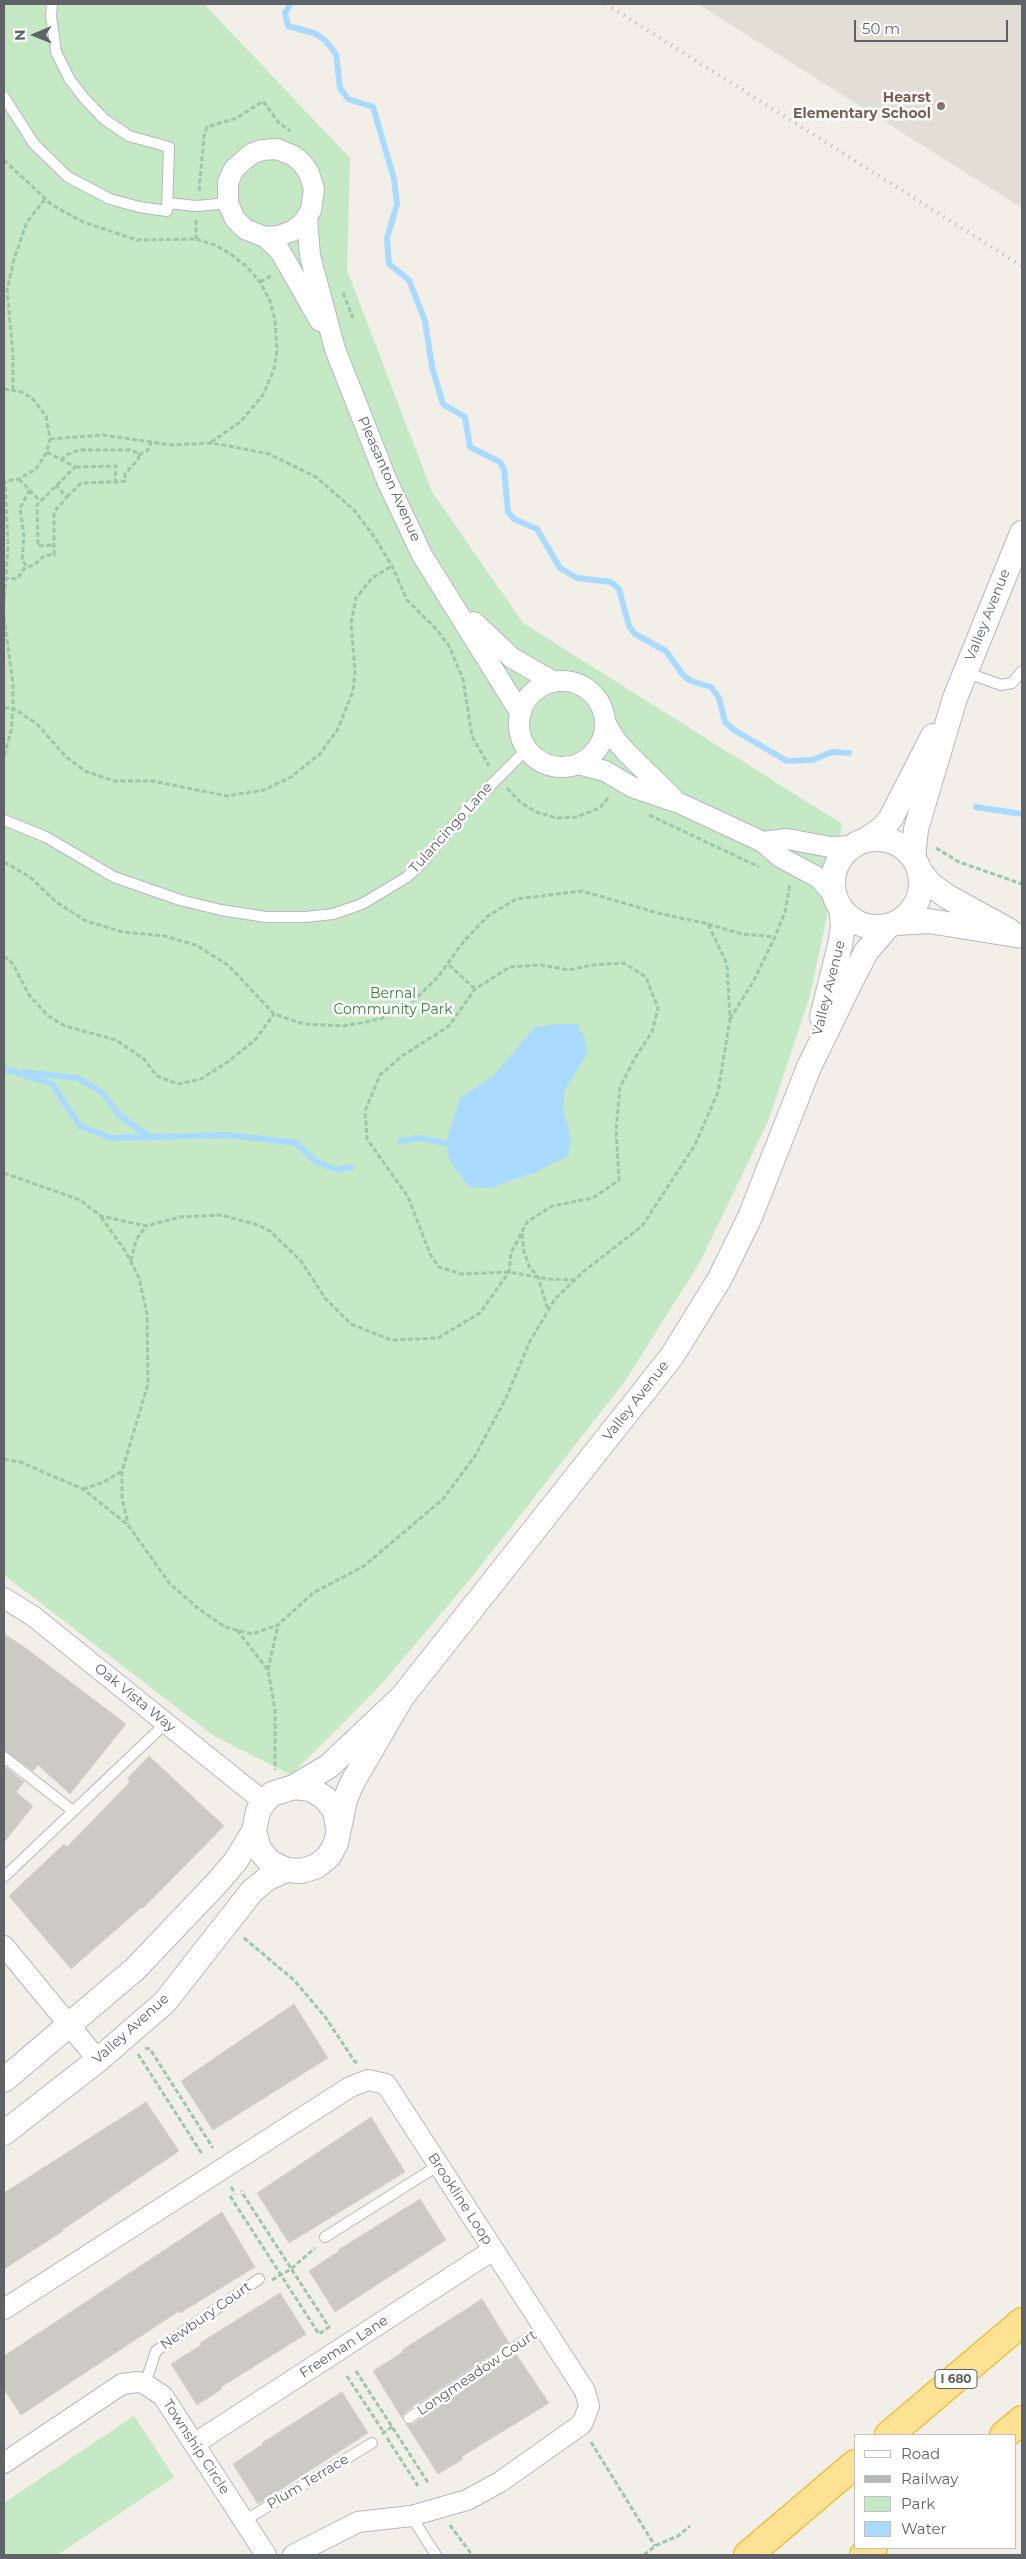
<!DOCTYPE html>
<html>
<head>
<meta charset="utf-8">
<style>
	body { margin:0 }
	#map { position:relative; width:1026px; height:2559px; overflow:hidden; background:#f1efe8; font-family:Montserrat,sans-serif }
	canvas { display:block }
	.frame { position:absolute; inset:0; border:5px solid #5f6368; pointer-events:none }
	.legend { position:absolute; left:854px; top:2434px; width:162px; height:115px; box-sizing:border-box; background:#fff; border:1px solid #bfc1c3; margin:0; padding:6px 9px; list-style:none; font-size:15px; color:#5f6368 }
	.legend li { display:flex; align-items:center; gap:10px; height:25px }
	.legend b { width:25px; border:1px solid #bfc1c3 }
	.north { position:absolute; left:10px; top:10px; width:50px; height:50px; -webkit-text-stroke:4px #fff; paint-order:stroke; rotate:269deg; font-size:14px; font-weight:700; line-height:20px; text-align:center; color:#5f6368 }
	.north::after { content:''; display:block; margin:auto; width:18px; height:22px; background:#5f6368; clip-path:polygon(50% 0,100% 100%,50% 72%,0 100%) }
	.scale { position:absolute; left:854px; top:20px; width:154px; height:22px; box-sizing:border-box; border:2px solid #5f6368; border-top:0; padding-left:6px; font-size:15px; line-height:18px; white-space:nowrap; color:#5f6368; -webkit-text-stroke:4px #fff; paint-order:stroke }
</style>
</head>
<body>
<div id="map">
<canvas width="1026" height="2559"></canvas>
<div class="frame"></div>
<ul class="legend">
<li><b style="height:6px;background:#fff"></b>Road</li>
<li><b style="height:6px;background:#b6b7b8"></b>Railway</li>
<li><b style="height:14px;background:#c5e8c5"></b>Park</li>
<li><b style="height:14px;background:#aadaff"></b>Water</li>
</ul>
<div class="north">N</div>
<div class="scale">50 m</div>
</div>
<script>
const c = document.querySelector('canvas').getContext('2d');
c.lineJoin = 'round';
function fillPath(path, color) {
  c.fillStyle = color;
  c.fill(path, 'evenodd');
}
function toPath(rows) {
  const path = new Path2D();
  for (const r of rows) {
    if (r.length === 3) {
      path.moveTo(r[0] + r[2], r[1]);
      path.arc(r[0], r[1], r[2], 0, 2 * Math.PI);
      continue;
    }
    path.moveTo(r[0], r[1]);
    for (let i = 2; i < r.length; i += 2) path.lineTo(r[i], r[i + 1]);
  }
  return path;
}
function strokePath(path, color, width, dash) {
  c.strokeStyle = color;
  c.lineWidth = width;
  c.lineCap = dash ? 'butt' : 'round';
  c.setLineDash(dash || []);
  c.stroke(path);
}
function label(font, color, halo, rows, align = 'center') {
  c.font = font + ' Montserrat,sans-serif';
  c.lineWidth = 5;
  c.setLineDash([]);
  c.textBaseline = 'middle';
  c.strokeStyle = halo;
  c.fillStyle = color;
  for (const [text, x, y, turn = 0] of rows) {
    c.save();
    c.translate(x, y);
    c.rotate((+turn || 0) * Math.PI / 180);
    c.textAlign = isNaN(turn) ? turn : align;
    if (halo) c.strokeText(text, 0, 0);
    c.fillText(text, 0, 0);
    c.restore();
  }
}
const education = toPath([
	[698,4,1022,4,1022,208]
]);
const green = toPath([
	[4,4,204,4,350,158,347,270,432,492,523,623,842,824,826,921,809,999,769,1119,700,1262,625,1381,472,1577,379,1687,291,1775,214,1736,4,1575],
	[134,2416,174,2477,57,2555,4,2555,4,2503]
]);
const water = toPath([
	[558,1024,577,1024,585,1039,587,1054,565,1090,563,1109,571,1138,568,1156,536,1172,490,1188,469,1187,449,1160,446,1143,460,1098,493,1076,535,1027]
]);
const stream = toPath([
	[290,4,285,13,288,26,314,33,325,40,336,54,340,88,348,99,373,107,394,179,397,204,387,238,389,264,409,280,425,321,432,367,443,404,465,417,470,447,500,462,504,469,508,512,514,519,537,529,560,568,577,578,611,582,619,589,629,626,635,634,666,651,683,675,691,681,711,687,719,698,725,722,734,730,787,761,812,760,832,752,849,753],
	[976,807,1022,814],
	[4,1067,5,1069,52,1084,80,1126,111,1138,226,1135,264,1139,296,1143,316,1162,338,1170,351,1167],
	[24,1072,77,1078,102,1092,119,1115,150,1137],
	[400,1141,419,1138,446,1143]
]);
const building = toPath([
	[4,1634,23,1646,126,1724,70,1794,38,1765,33,1771,4,1750,4,1634],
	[149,1756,224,1826,143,1908,142,1907,71,1969,9,1896,64,1844,67,1847,130,1782,127,1779,149,1756],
	[4,1766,24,1782,16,1792,33,1806,4,1842,4,1766],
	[294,2004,328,2058,213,2130,181,2081,294,2004],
	[146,2102,179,2151,62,2230,63,2231,4,2269,4,2193,146,2102],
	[371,2117,405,2172,289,2243,257,2193,371,2117],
	[420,2199,446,2240,335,2312,309,2271,339,2251,338,2250,420,2199],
	[222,2212,255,2267,180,2313,179,2311,21,2415,4,2389,4,2356,222,2212],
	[280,2293,306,2334,221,2387,222,2389,197,2405,171,2364,201,2345,200,2343,280,2293],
	[482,2299,509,2343,405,2412,402,2418,373,2371,403,2352,402,2350,482,2299],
	[516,2354,549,2403,461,2457,463,2459,438,2474,406,2424,413,2424,516,2354],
	[342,2392,368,2433,258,2504,233,2464,263,2444,262,2443,342,2392]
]);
const path = toPath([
	[4,160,52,205,83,222,137,240,196,239,215,245,232,255,246,266,260,282,270,301,275,320,277,351,274,369,263,395,253,407,240,422,210,443],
	[199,191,204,136,207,127,237,118,263,101,279,123,290,131],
	[196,220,196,239],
	[260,282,271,276],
	[343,293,353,318],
	[4,389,22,392,32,398,46,416,50,439,47,452,36,469,19,479,4,481],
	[13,390,13,354,7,290,14,259,27,222,45,199],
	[50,439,103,435,172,445,210,443,229,446,269,454,316,477,354,510,373,535,392,566,407,600,437,630,449,646,463,679,472,736,489,766],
	[47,452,75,467,37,505,38,546,54,545],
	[139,455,148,450,151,443],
	[61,460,66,455,79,450,130,450,137,453,139,458,125,474,125,481,115,482],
	[19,479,40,501],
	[30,490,20,508,24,536,22,561,28,567,34,565,45,555,54,555,54,512,67,497,56,485],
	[67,497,81,483,115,482,116,466,75,467],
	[4,578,17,579,26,566],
	[4,604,8,546,5,481],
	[4,617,13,684,13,708,37,724,66,757,85,771,114,781,153,781,227,796,264,790,291,777,320,754,338,729,353,691,355,671,351,623,356,598,372,578,392,566],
	[4,708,13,708,11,731,4,757],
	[507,788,520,802,536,812,557,818,576,817,600,808,609,797],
	[649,815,759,867],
	[936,848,959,862,1022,884],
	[4,862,30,877,56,902,86,921,123,932,165,936,198,946,229,966,274,1014,304,1024,344,1026,380,1019,405,1009,438,977,464,941,488,916,516,899,582,891,658,913,708,924,727,964,730,1019,718,1092,695,1145,642,1226,583,1272,555,1299,529,1343,507,1396,475,1456,443,1499,364,1566,313,1593,278,1625,252,1634,225,1627,199,1609,170,1584,128,1525,83,1489,20,1462,4,1459],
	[708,924,742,934,775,937],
	[4,956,13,964,29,995,48,1016,65,1026,116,1040,144,1059,157,1076,178,1084,201,1079,229,1061,256,1039,274,1014],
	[449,965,475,989],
	[730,1019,754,980,775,937,785,912,790,884],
	[4,1173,80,1200,101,1216,146,1226,180,1217,221,1215,258,1225,270,1231,301,1261,325,1298,351,1324,391,1340,438,1338,480,1313,509,1272,511,1253,527,1222,552,1206,593,1198,619,1180,616,1130,620,1087,635,1058,652,1032,658,1008,646,977,624,963,592,965,569,970,541,965,510,967,475,989,449,1026,402,1056,380,1075,365,1111,367,1139,408,1197,430,1254,439,1267,462,1274,509,1272,549,1279,574,1280],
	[101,1217,126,1252,139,1278,147,1314,148,1384,122,1471,122,1497,128,1524],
	[522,1234,524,1251,529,1266,538,1277,548,1310],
	[131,1261,136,1240,146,1226],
	[83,1489,104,1482,122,1471],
	[237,1630,268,1670,275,1710,275,1770],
	[268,1670,278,1625],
	[244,1938,294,1980,326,2018,355,2062,358,2062],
	[145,2048,150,2049,213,2148],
	[138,2054,202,2154],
	[231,2187,235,2194],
	[230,2196,319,2334,329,2327,241,2191],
	[272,2280,291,2269,315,2248],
	[356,2371,429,2484],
	[347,2376,383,2431],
	[382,2434,393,2426],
	[387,2438,418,2486],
	[591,2442,655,2546],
	[450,2525,472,2555],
	[644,2555,655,2546,678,2536,690,2526]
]);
const service = toPath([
	[4,97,34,144,68,177,110,199,139,207,167,211,169,147,129,136,104,119,84,98,70,80,56,52,51,16,52,4],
	[167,203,197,206,228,203],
	[965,672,1001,685,1012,683,1022,671],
	[4,820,46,837,114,877,180,900,221,910,266,917,305,917,333,914,362,904,407,877,421,864,467,809,527,749],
	[4,1757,73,1811],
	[4,1877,166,1723],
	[325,2237,439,2165],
	[145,2384,156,2351,259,2279],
	[409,2418,545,2327],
	[411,2516,436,2555],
	[244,2521,372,2443]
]);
const minor = toPath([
	[307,217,310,256,335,349,387,481,422,555,521,714],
	[265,237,279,236,292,231,302,224,311,210,314,189,309,173,302,163,294,156,277,149,262,150,251,154,234,169,228,182,228,203,235,219,245,229,265,237,280,251,320,321],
	[474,622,512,658,554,682],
	[562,724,43],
	[605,722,614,738,627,753,672,797],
	[578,764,605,771,632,787,679,803,763,842,780,857,819,878,836,898],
	[763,842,787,839,830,847,853,846],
	[4,1598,33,1616,264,1802],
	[4,1946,98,2060],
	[4,2309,350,2087,368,2080,386,2084,585,2391,589,2406,582,2424,500,2482,467,2500,411,2516,358,2522,293,2555],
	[194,2444,493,2250],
	[4,2463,122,2384,138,2382,145,2384,163,2396,266,2555]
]);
const tertiary = toPath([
	[867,839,883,828,891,818,933,736],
	[877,883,44],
	[913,858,916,829,955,698,1022,533],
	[919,870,931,885,948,897,1008,930],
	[896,923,929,921,1022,936],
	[822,1017,840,945,843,926,841,908],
	[402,1697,352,1783,345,1800,336,1843,329,1856,317,1866,302,1871,286,1870,270,1862,259,1849,254,1831,258,1811,264,1802,272,1794,294,1787,329,1766,402,1697,672,1356,719,1280,750,1217,809,1067,852,979,866,952,888,926],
	[294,1787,311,1789,325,1798,335,1811,338,1827],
	[4,2080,135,1969,215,1885,235,1862,254,1831],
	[4,2133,98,2060,165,2002,252,1891,268,1878,286,1870]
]);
const motorway = toPath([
	[889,2435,1022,2322],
	[1004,2435,1022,2420],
	[748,2555,855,2464],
	[864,2555,873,2548]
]);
const rail = toPath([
	[606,4,1022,266]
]);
const markers = [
	[941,106,5,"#8d6e63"]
];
const shields = [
	[956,2379,42]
];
const shieldNames = [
	["I 680",956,2379]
];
const educationNames = [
	["Hearst",931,98],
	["Elementary School",931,114]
];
const streetNames = [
	["Pleasanton Avenue",389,479,66],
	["Valley Avenue",988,615,-68],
	["Tulancingo Lane",451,828,-48],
	["Valley Avenue",829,988,-76],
	["Valley Avenue",636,1401,-52],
	["Oak Vista Way",135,1698,39],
	["Valley Avenue",131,2029,-42],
	["Brookline Loop",460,2199,57],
	["Newbury Court",206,2316,-35],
	["Freeman Lane",344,2347,-33],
	["Longmeadow Court",477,2373,-34],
	["Township Circle",196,2447,57],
	["Plum Terrace",308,2482,-31]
];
const parkNames = [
	["Bernal",393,994],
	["Community Park",393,1010]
];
fillPath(education, '#e1ded6');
fillPath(green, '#c5e8c5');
fillPath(water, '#aadaff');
strokePath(stream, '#aadaff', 6);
fillPath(building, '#cccac5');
strokePath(building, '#d6d1c6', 1);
strokePath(service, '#b5b8bc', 12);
strokePath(minor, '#b5b8bc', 22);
strokePath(tertiary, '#b5b8bc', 26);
strokePath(motorway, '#f9ab00', 30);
strokePath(path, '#9cc7a9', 3, [5, 2.5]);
strokePath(service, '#fff', 10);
strokePath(minor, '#fff', 20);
strokePath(tertiary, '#fff', 24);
strokePath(motorway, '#fde293', 28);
strokePath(rail, '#b6b7b8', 4, [1, 6]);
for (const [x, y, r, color] of markers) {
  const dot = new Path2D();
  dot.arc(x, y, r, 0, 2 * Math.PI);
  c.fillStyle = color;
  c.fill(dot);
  strokePath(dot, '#fff', 2);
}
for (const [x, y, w] of shields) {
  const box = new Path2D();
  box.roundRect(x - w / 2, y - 9.5, w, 19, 4);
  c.fillStyle = '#fff';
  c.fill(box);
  strokePath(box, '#5f6368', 1);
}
label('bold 12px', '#5f6368', null, shieldNames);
label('bold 14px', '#785e54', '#fff', educationNames, 'right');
label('14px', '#5f6368', '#fff', streetNames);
label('14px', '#348238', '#fff', parkNames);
</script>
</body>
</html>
